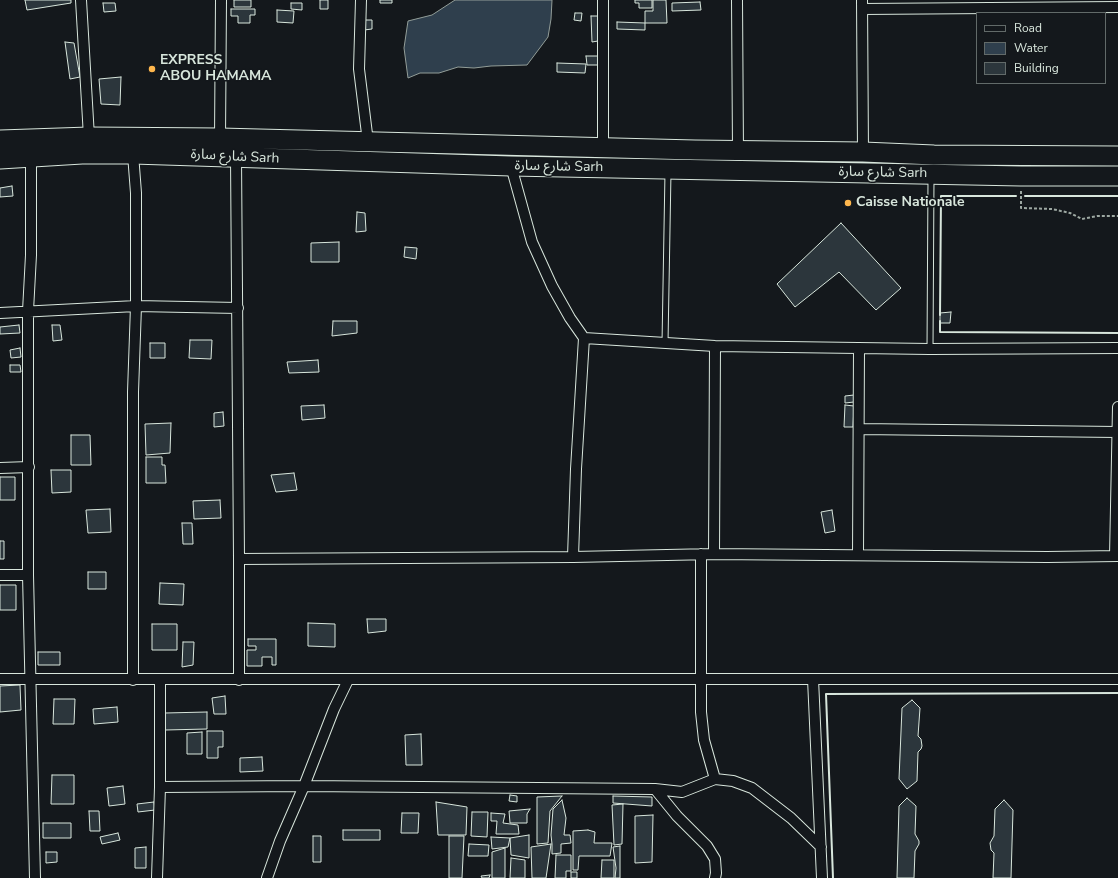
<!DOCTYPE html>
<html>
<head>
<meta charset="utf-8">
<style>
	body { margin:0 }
	#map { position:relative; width:1118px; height:878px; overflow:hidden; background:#14181c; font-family:"Nunito Sans",sans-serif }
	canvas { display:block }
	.legend { position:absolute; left:976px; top:12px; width:130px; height:72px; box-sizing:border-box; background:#14181c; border:1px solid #626a69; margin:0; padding:5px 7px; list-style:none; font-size:12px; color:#d8e6dc }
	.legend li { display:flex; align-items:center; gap:8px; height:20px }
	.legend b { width:20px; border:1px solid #626a69 }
</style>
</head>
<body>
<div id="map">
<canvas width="1118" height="878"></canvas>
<ul class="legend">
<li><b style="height:5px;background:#14181c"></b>Road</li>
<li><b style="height:11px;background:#2f3f4d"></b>Water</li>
<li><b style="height:11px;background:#2c363c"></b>Building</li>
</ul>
</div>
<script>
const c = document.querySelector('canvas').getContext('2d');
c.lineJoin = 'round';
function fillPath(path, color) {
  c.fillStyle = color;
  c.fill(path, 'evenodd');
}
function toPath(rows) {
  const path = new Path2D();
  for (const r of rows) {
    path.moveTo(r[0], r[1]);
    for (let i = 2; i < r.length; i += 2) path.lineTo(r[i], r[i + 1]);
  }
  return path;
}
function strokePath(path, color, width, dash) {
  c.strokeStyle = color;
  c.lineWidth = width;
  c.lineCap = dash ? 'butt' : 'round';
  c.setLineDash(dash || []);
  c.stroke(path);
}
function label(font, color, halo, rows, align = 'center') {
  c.font = font + ' "Nunito Sans","Noto Sans Arabic",sans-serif';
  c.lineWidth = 3;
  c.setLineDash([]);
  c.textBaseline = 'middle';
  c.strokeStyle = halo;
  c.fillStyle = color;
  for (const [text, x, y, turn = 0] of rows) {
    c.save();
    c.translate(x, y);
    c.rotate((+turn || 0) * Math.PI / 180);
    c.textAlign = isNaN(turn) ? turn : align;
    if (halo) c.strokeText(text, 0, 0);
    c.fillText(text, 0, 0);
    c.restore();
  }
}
const water = toPath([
	[455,0,552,0,551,19,548,37,527,65,491,66,474,68,458,67,439,73,420,73,408,78,404,48,408,21,432,15,455,0]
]);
const building = toPath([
	[25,0,71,0,71,3,27,10,25,0],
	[234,0,251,0,251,7,234,7,234,0],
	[320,0,328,0,328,9,320,9,320,0],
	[380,0,392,0,392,3,380,3,380,0],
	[635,0,652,0,652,8,639,8,639,3,635,3,635,0],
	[653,0,666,0,667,23,645,23,645,11,653,11,653,0],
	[700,2,701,10,672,11,672,3,700,2],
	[103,3,115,3,116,11,104,12,103,3],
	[291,3,302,3,302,10,291,9,291,3],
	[231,9,255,9,255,15,250,15,250,23,238,23,238,16,231,16,231,9],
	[277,10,294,11,293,23,277,22,277,10],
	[575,13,582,13,581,21,574,20,575,13],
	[591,16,598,16,598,41,592,42,591,16],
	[364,20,372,20,372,29,364,30,364,20],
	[617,22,645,23,645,30,617,29,617,22],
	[65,42,74,43,80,77,70,79,65,42],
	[586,56,600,56,600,65,587,65,586,56],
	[557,63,586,64,585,73,557,72,557,63],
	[121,77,120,105,101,104,99,79,121,77],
	[12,186,13,196,0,197,0,188,12,186],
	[357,212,365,213,366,231,356,232,357,212],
	[841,223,901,288,876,310,839,272,795,307,777,284,841,223],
	[339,242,339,262,311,262,311,243,339,242],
	[405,247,417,248,416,259,404,257,405,247],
	[951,312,950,323,940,323,940,313,951,312],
	[333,321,357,321,357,333,332,336,333,321],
	[19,325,20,333,0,334,0,327,19,325],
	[52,325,60,325,62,340,53,341,52,325],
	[190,340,212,340,211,359,189,358,190,340],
	[150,343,165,343,165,358,150,358,150,343],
	[20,348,21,357,11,358,10,350,20,348],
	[318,360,319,372,289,373,287,362,318,360],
	[10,365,20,365,21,372,10,372,10,365],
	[854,395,854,402,845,403,845,396,854,395],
	[324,405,325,418,302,420,301,406,324,405],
	[845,405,854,406,853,427,844,427,845,405],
	[223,412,224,426,214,427,214,413,223,412],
	[171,423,170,453,146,455,145,424,171,423],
	[71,435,90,435,91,465,71,465,71,435],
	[146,457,162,457,162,465,165,465,166,483,146,483,146,457],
	[51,470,71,470,71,492,52,493,51,470],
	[294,473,297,490,276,492,271,475,294,473],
	[0,477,15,477,15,500,0,500,0,477],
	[220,500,221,518,194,519,193,501,220,500],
	[110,509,111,532,88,533,86,510,110,509],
	[832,510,835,531,825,533,821,512,832,510],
	[182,523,192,523,193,544,183,544,182,523],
	[0,541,4,541,4,559,0,559,0,541],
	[88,572,106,572,106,589,88,589,88,572],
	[160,583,184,584,183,605,159,604,160,583],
	[0,585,16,585,16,610,0,610,0,585],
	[367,619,386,619,386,631,368,633,367,619],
	[308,623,335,624,335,647,308,646,308,623],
	[152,624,177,624,177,650,152,650,152,624],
	[248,639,276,639,276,665,272,665,272,657,262,657,262,666,247,666,247,650,256,650,256,646,248,646,248,639],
	[183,642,194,642,193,665,182,667,183,642],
	[38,652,60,652,60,665,38,665,38,652],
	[20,685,21,710,0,712,0,686,20,685],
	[225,696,226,714,214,714,212,698,225,696],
	[54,699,75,699,74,724,53,724,54,699],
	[912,700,920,708,918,736,921,739,922,746,921,749,918,752,917,781,907,789,899,779,902,708,912,700],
	[117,707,118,722,94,724,93,709,117,707],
	[207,712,207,729,165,730,165,713,207,712],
	[207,731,223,731,223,747,218,747,218,758,207,758,207,731],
	[202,732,202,754,187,754,187,733,202,732],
	[421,734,422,765,406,765,405,735,421,734],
	[262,757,263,771,240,772,240,758,262,757],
	[52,775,74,775,74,804,51,804,52,775],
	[123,786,125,804,109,806,107,788,123,786],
	[510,795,517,796,517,802,509,801,510,795],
	[562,796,550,811,548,843,537,844,537,797,562,796],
	[613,796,652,797,652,806,613,803,613,796],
	[907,798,916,806,915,834,919,841,919,844,915,851,914,878,897,878,899,806,907,798],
	[562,800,566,818,564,835,570,835,571,843,561,844,561,853,552,854,552,844,551,835,553,809,562,800],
	[1004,800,1013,810,1011,878,993,878,994,853,991,850,990,843,994,836,995,809,1004,800],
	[154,802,155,810,138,812,137,804,154,802],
	[436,802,467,807,466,835,438,835,436,802],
	[623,804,622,844,614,845,612,805,623,804],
	[530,809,527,814,527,823,510,823,509,811,530,809],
	[89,811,99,811,100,831,90,831,89,811],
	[472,812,488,812,487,837,471,836,472,812],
	[402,813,419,813,418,833,401,833,402,813],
	[491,813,505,814,503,823,518,825,519,834,496,834,497,821,491,821,491,813],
	[653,815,652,862,635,863,635,816,653,815],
	[43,823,71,823,71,838,43,838,43,823],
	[343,830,380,830,380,840,343,840,343,830],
	[588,830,595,832,594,843,612,843,610,856,579,856,578,870,573,870,573,831,588,830],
	[118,833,120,840,102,844,100,837,118,833],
	[529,835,529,858,511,855,510,838,529,835],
	[313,836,321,836,321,862,313,862,313,836],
	[449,836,464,836,462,878,449,878,449,836],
	[491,837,510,838,508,847,492,849,491,837],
	[469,844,489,845,488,856,468,856,469,844],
	[551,844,546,878,532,878,531,847,551,844],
	[620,846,620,878,615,878,616,868,613,847,620,846],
	[146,847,146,868,135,868,135,848,146,847],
	[505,848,505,878,492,878,492,852,505,848],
	[46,852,57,852,57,862,46,863,46,852],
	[556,855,571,855,571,871,566,871,566,878,555,878,556,855],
	[511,858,525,860,525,878,510,878,511,858],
	[602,860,614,860,614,878,601,878,602,860],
	[571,872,577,872,577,878,571,878,571,872],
	[490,875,489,878,482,878,481,876,490,875]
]);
const path = toPath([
	[1021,191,1021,208,1052,209,1070,213,1082,219,1097,216,1118,216]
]);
const lane = toPath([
	[665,343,668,172],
	[930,349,931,178]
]);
const street = toPath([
	[81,0,89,137],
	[361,0,359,69,368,142],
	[603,0,603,148],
	[737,0,738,151],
	[862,0,863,152],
	[862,9,1118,7],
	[220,138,221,0],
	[133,154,136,193,136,306,133,392,133,680],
	[31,156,31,255,28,311,28,575,35,878],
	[236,157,239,559,239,680],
	[511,166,532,242,552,286,570,318,584,338,576,469,573,557],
	[0,313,136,306,238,308],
	[584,338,715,346,930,349,1118,348],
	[859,429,1117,432],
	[0,468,29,467],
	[701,554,701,712,704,740,715,779],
	[714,554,715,346],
	[858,555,859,348],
	[1115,556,1118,407],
	[239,559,573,557,714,554,1047,557,1118,556],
	[0,575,28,575],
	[0,679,1118,679],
	[813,679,822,878],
	[160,787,304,786,655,789,682,792,715,779,733,781,752,788,791,818,821,847],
	[655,789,677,816,707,846,715,859,716,873,715,878],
	[157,878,160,787,160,680],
	[267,878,280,841,304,786,334,709,348,680]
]);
const highway = toPath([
	[0,140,89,137,220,138,695,150,863,152,934,155,1118,156],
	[0,159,82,154,133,154,511,166,1021,176,1118,176]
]);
const wall = toPath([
	[1025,196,1118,196],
	[940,315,941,196,1016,196],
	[940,321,940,332,1118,333],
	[833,878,826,694,1118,693]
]);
const markers = [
	[152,69,4,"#ffb74d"],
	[848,203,4,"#ffb74d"]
];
const poiNames = [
	["EXPRESS",160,61],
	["ABOU HAMAMA",160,77],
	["Caisse Nationale",856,203]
];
const streetNames = [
	["شارع سارة Sarh",235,157,3],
	["شارع سارة Sarh",559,167,1],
	["شارع سارة Sarh",883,173,1]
];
fillPath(water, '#2f3f4d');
strokePath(water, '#939e99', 1);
fillPath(building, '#2c363c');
strokePath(building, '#d8e6dc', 1);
strokePath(lane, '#d8e6dc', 7);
strokePath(street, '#d8e6dc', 12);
strokePath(highway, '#d8e6dc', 21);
strokePath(path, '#9da8a2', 2, [3, 2]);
strokePath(lane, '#14181c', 5);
strokePath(street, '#14181c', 10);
strokePath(highway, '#14181c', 19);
strokePath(wall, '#d8e6dc', 2);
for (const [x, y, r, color] of markers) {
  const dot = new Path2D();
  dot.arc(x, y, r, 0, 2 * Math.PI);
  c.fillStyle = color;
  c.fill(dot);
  strokePath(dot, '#14181c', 1.5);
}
label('bold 14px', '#d8e6dc', '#14181c', poiNames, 'left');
label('14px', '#d8e6dc', '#14181c', streetNames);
</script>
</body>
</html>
